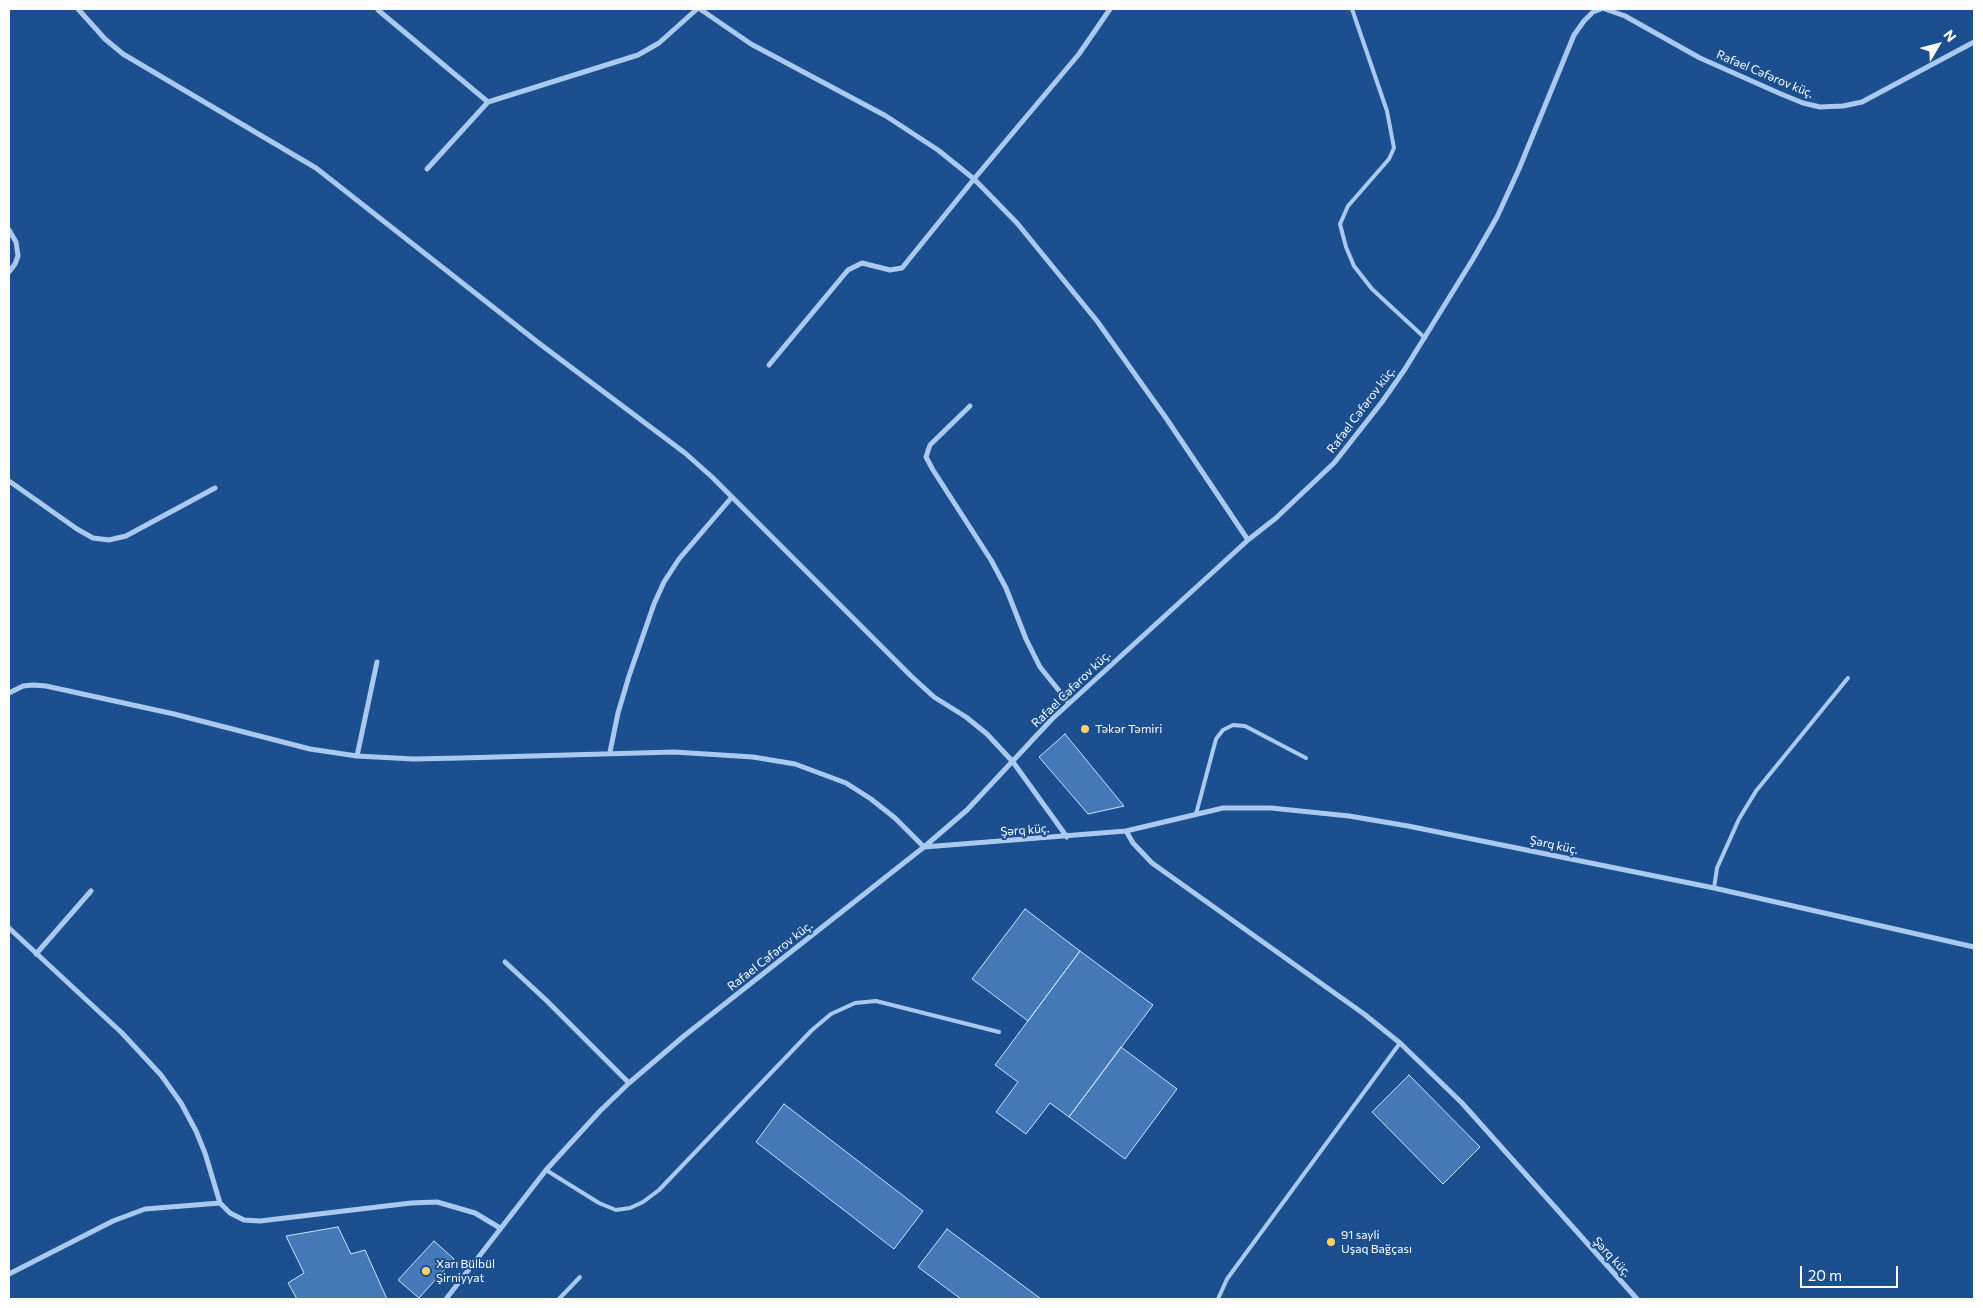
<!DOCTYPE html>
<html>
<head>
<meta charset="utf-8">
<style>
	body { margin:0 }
	#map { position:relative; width:1983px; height:1308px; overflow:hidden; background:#1b4f8f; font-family:Commissioner,sans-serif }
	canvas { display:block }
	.frame { position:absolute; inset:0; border:10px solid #fff; pointer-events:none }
	.north { position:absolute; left:1913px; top:20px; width:50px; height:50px; -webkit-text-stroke:4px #1b4f8f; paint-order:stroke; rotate:53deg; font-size:14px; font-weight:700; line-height:20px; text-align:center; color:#fff }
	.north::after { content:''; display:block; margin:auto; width:18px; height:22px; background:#fff; clip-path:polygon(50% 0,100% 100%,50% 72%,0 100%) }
	.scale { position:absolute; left:1800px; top:1266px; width:98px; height:22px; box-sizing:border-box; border:2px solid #fff; border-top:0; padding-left:6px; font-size:15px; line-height:18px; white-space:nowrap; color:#fff; -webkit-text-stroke:4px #1b4f8f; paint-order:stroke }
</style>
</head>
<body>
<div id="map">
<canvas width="1983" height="1308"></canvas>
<div class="frame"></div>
<div class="north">N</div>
<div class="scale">20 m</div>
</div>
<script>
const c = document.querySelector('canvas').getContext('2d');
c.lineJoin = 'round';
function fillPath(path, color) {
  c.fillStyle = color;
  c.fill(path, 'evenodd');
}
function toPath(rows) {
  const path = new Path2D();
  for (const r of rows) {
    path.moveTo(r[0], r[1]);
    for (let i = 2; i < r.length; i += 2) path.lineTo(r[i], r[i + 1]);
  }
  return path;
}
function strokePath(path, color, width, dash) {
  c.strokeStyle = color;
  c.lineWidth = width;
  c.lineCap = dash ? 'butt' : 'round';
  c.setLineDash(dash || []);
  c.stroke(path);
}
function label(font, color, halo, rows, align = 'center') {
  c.font = font + ' Commissioner,sans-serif';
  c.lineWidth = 4;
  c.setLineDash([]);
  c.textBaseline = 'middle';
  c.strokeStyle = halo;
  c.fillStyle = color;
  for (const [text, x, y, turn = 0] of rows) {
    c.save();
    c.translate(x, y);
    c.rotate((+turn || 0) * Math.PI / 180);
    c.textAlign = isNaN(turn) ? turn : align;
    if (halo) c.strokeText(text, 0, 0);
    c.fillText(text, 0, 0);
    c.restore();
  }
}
const building = toPath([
	[1065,734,1124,806,1088,814,1039,757,1065,734],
	[1025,909,1080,951,1028,1021,972,979,1025,909],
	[1080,951,1153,1005,1069,1117,1050,1103,1026,1134,996,1112,1018,1082,995,1065,1080,951],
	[1121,1047,1177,1089,1125,1159,1069,1117,1121,1047],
	[1409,1075,1480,1147,1443,1184,1372,1112,1409,1075],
	[784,1104,923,1211,894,1249,756,1142,784,1104],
	[338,1227,351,1254,365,1250,387,1299,297,1299,288,1283,304,1273,286,1236,338,1227],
	[947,1229,1041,1299,961,1299,918,1267,947,1229],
	[434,1241,454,1259,419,1298,398,1280,434,1241]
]);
const lane = toPath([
	[1352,9,1387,111,1394,148,1389,159,1348,206,1340,224,1346,247,1354,266,1372,289,1425,338],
	[1196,814,1216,739,1223,730,1233,725,1245,726,1306,758],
	[1714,888,1717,868,1739,819,1756,791,1848,678],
	[546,1170,599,1203,616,1210,630,1208,643,1202,659,1190,812,1030,831,1014,855,1003,876,1001,999,1032],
	[559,1299,580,1277],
	[1218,1299,1227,1279,1400,1043]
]);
const street = toPath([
	[78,9,105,39,123,54,316,168,540,344,685,453,712,477,911,676,934,697,966,717,987,734,1013,762,1067,837],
	[700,9,751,44,886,116,938,150,974,179,1017,223,1097,321,1166,418,1248,540],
	[1605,9,1625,16,1700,58,1781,94,1803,103,1820,107,1843,106,1862,102,1974,42],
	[378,10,488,102],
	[427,169,488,102,638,55,659,43,697,9],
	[9,230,16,242,18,256,15,264,9,272],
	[769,365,848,270,862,263,890,270,902,268,974,179,1079,54,1110,9],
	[970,406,930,445,926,457,933,470,991,560,1006,588,1026,639,1040,667,1069,703],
	[9,481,77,529,93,538,109,540,126,536,215,488],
	[9,693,23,686,33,685,46,686,174,714,310,749,357,756,414,759,461,758,674,752,753,757,795,764,846,783,871,799,895,818,924,847,1126,831,1223,808,1271,808,1349,816,1408,826,1714,888,1974,947],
	[610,752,618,713,629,676,654,604,664,582,679,559,732,497],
	[357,756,377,662],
	[1126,831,1133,843,1152,863,1364,1014,1400,1043,1462,1103,1637,1299],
	[9,928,122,1033,161,1075,181,1103,196,1131,205,1153,220,1203,230,1213,244,1220,260,1221,411,1203,437,1202,475,1213,500,1228],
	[36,954,91,891],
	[505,962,547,1001,629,1083],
	[9,1274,113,1221,145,1209,220,1203],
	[446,1299,546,1170,600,1111,629,1083,684,1036,924,847,967,810,1052,719,1248,540,1276,518,1334,463,1382,402,1405,369,1473,259,1497,217,1519,169,1574,35,1584,21,1593,12,1601,9]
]);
const markers = [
	[1085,729,5,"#ffd166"],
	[1331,1242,5,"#ffd166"],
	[426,1271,5,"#ffd166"]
];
const streetNames = [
	["Rafael Cəfərov küç.",1765,74,23],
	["Rafael Cəfərov küç.",1361,410,-53],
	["Rafael Cəfərov küç.",1071,689,-44],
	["Şərq küç.",1025,830,-4],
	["Şərq küç.",1554,845,12],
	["Rafael Cəfərov küç.",770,956,-38],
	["Şərq küç.",1612,1257,47]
];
const poiNames = [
	["Təkər Təmiri",1095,729],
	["91 sayli",1341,1235],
	["Uşaq Bağçası",1341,1249],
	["Xarı Bülbül",436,1264],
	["Şirniyyat",436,1278]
];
fillPath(building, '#4478b7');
strokePath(building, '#cfe3fa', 1);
strokePath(lane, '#a9c9ee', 4);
strokePath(street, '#a9c9ee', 5);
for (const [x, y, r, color] of markers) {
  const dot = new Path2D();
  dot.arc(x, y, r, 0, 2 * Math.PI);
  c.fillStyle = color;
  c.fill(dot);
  strokePath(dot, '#1b4f8f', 2);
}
label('12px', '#fff', '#1b4f8f', streetNames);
label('12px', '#fff', '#1b4f8f', poiNames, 'left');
</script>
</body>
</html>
